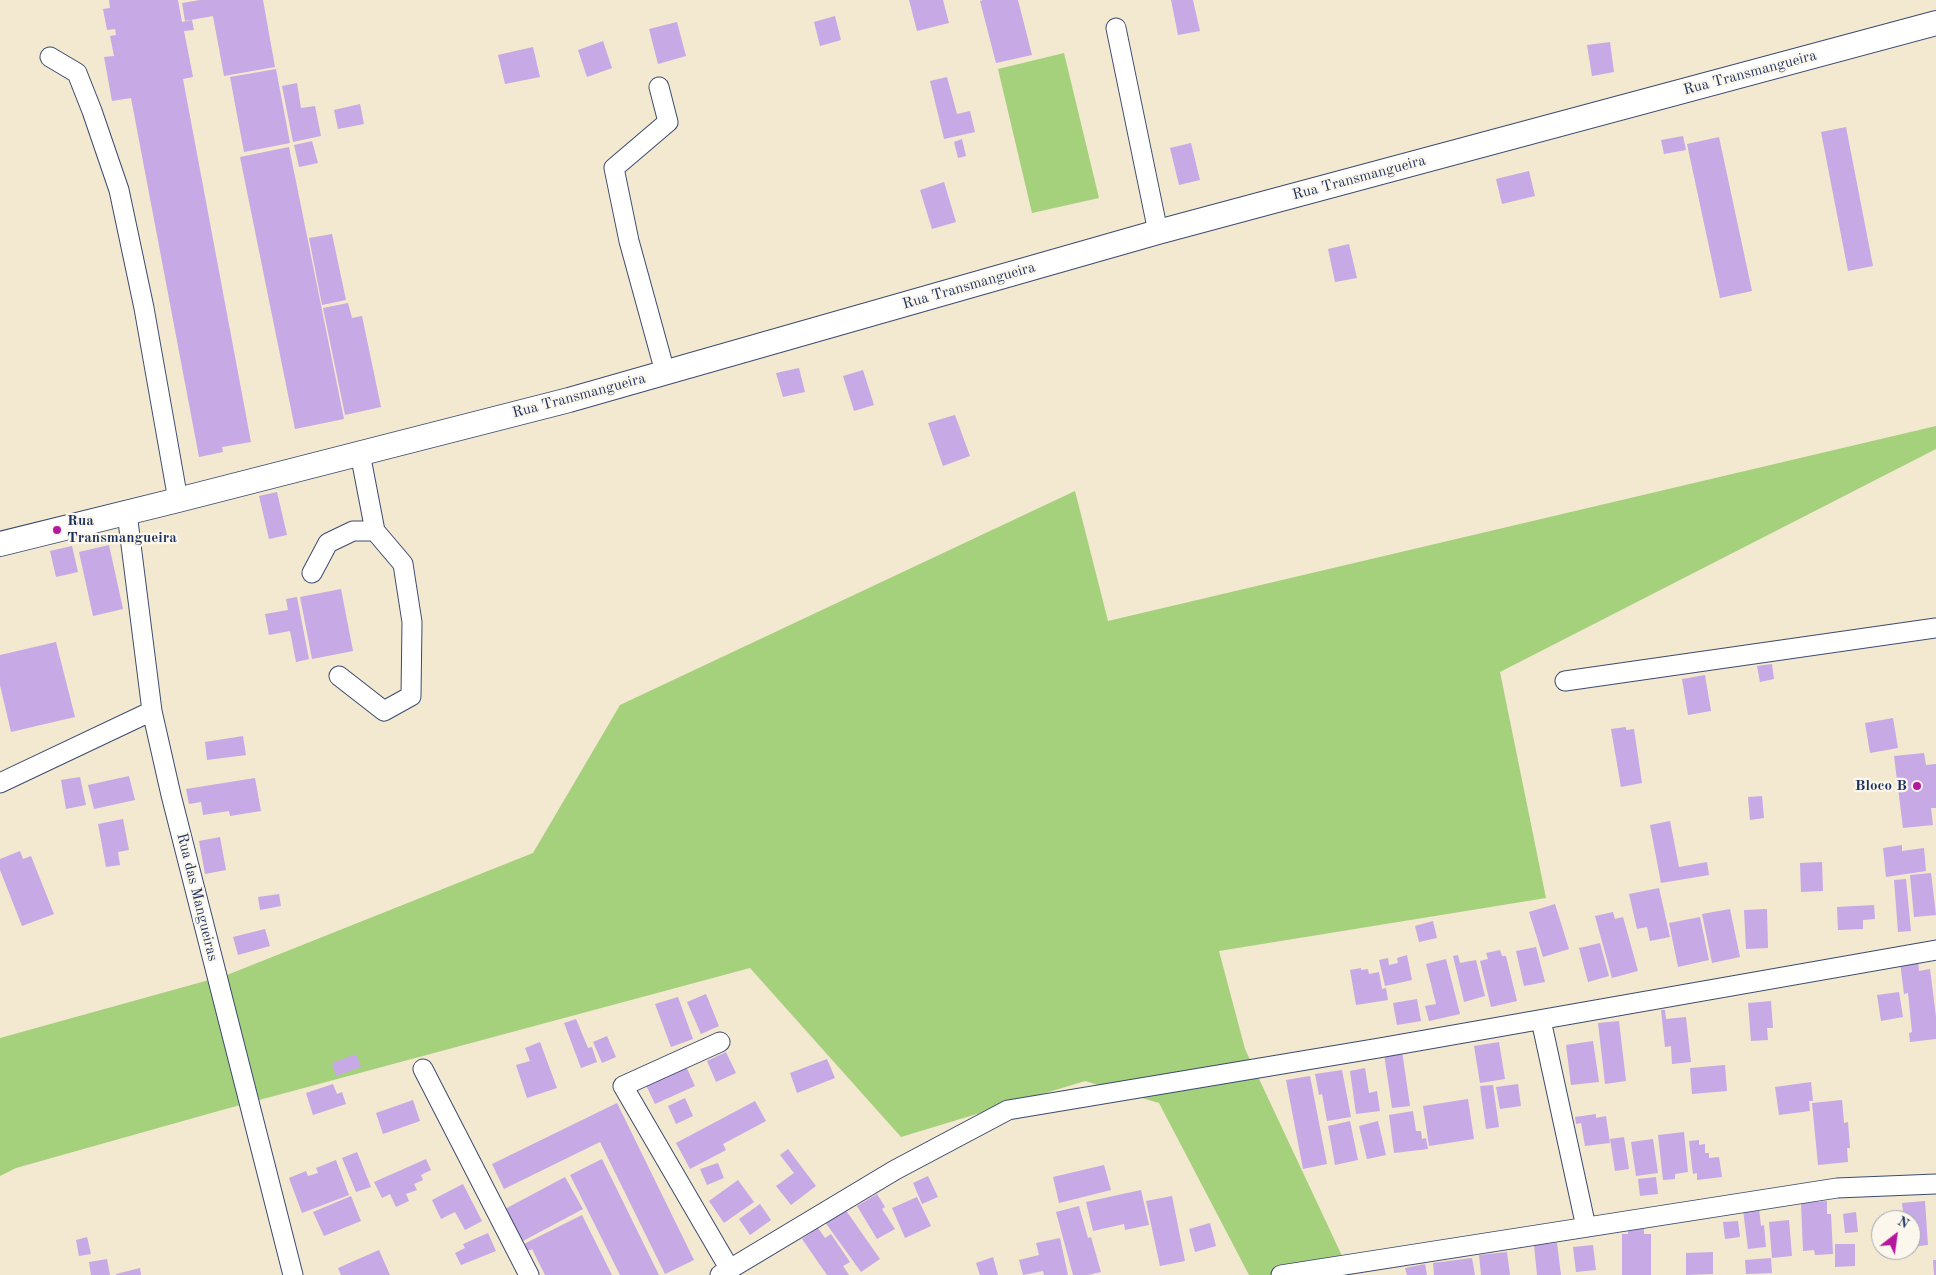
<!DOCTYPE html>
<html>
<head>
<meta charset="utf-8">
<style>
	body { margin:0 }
	#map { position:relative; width:1936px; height:1275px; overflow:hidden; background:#f3e8d0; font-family:"Old Standard TT",serif }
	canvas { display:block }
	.north { position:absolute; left:1871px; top:1210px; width:50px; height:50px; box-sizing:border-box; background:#fbf7ec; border:1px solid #a1a7b3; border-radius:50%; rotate:30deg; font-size:14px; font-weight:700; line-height:20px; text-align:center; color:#1b2f5e }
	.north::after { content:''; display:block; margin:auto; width:18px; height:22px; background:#b5179e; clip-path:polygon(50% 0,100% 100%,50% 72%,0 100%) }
</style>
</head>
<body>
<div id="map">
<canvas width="1936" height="1275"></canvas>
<div class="north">N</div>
</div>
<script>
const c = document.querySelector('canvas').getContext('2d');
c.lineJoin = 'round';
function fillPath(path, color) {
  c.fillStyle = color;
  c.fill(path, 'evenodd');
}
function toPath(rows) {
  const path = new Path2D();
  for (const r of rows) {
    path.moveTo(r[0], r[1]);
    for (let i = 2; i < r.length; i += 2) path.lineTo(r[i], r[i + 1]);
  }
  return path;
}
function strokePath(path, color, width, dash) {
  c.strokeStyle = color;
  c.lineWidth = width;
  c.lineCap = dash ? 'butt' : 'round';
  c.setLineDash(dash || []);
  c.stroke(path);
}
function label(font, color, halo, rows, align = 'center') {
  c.font = font + ' "Old Standard TT",serif';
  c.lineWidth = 4.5;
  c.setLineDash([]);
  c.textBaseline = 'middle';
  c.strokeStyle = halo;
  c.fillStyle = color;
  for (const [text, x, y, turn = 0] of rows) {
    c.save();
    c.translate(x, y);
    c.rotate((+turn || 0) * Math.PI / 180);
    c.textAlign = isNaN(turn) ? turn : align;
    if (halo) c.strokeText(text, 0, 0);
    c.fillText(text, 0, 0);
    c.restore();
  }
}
const green = toPath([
	[1064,53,1099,198,1032,213,998,69],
	[1936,426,1936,449,1500,672,1546,898,1219,951,1245,1049,1351,1275,1249,1275,1159,1103,1085,1081,901,1137,750,968,222,1110,16,1168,0,1176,0,1038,227,975,533,853,620,705,1075,491,1108,621]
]);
const building = toPath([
	[109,0,178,0,182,22,192,20,194,30,184,31,193,77,183,79,251,442,222,447,223,452,199,457,131,98,112,101,104,57,114,56,110,36,116,35,115,29,107,30,103,9,110,8],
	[200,0,263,0,275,67,224,76,213,16,185,21,182,3],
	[909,0,943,0,949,23,917,31],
	[983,0,1018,0,1032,55,996,63,980,1],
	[1171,0,1193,0,1200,31,1178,35],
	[835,16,841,40,820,46,814,22],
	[677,22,686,56,658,64,649,29],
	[603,41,612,68,587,77,578,50],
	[1610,42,1614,72,1592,76,1587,45],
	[533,47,540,77,505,84,498,55],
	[276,69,290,143,244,152,230,77],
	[947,77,957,114,970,111,975,132,944,139,930,81],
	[297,83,301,108,315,106,321,136,293,142,282,86],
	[360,104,364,124,338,129,334,110],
	[1846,127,1873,266,1848,271,1821,132],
	[1683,136,1686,150,1664,154,1661,140],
	[1719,137,1752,291,1720,298,1687,144],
	[962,139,966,156,958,158,954,142],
	[312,141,318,163,299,167,294,145],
	[1191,143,1200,180,1179,185,1170,148],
	[289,147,344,419,295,429,240,157],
	[1529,171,1535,196,1502,204,1496,179],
	[944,182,956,222,932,229,920,190],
	[332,234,346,300,322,305,309,238],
	[1349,244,1357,278,1335,282,1328,249],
	[348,303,352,318,362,316,381,407,345,415,323,308],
	[799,368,805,392,783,397,776,373],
	[863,370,874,405,854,411,843,376],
	[955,415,970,456,943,466,928,423],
	[277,492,287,535,269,539,259,496],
	[109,545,123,609,93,616,79,552],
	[72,546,78,572,56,577,50,551],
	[341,589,353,651,312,659,300,597],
	[297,597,309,659,296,662,290,631,269,635,265,614,288,610,286,599],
	[56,642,75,717,11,732,0,685,0,655],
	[1772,664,1774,679,1760,682,1757,666],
	[1705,675,1711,711,1688,715,1682,679],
	[1893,718,1898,748,1870,753,1865,723],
	[1626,727,1626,730,1634,729,1642,783,1621,787,1611,729],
	[243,736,246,755,207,760,205,742],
	[1924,753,1926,765,1936,764,1936,808,1931,808,1933,825,1903,828,1894,756],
	[129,776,135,800,94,809,88,785],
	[80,777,86,805,66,809,61,780],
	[255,778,261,811,230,816,229,811,203,815,201,802,189,804,186,789],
	[1762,796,1764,818,1750,820,1748,797],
	[123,819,129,850,118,852,120,865,106,867,98,824],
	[1670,821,1679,867,1707,862,1709,875,1661,883,1650,825],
	[220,837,226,870,205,874,199,841],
	[1902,845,1902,851,1924,848,1926,871,1886,877,1883,848],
	[20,851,23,859,31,856,54,914,22,926,0,870,0,859],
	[1822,862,1823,891,1801,892,1800,863],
	[1931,873,1936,915,1914,917,1910,875],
	[1906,879,1911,931,1898,932,1894,880],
	[1659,888,1670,937,1650,941,1647,927,1637,929,1629,894],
	[279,894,281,906,260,910,258,897],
	[1555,904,1569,949,1543,957,1529,912],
	[1874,905,1875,919,1863,920,1863,929,1838,930,1837,907],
	[1730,909,1740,957,1712,963,1702,914],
	[1767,909,1768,948,1746,949,1744,910],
	[1613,912,1615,919,1623,917,1638,971,1612,978,1595,916],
	[1700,917,1709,960,1678,967,1669,923],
	[1433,921,1437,938,1419,942,1415,926],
	[265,929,270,946,238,955,233,937],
	[1600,943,1609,976,1588,982,1579,948],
	[1536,947,1545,982,1524,986,1516,951],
	[1500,950,1502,956,1506,956,1517,1001,1491,1007,1480,961,1488,959,1486,953],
	[1407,955,1412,980,1385,986,1379,960,1388,958,1389,965,1398,963,1397,958],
	[1458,955,1460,963,1476,960,1485,996,1464,1002,1453,956],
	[1446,959,1460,1014,1429,1021,1425,1006,1436,1004,1426,964],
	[1918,959,1919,971,1930,969,1936,1017,1936,1039,1910,1042,1909,1033,1912,1032,1908,993,1904,994,1900,962],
	[1361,968,1361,970,1368,969,1369,974,1379,972,1382,989,1386,988,1388,1000,1356,1005,1350,970],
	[1899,992,1903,1017,1881,1021,1877,995],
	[706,994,719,1026,701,1034,687,1002],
	[678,997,693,1039,671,1047,655,1004],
	[1417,999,1421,1021,1397,1025,1393,1003],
	[1771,1001,1773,1028,1767,1028,1768,1040,1751,1041,1748,1003],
	[1661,1010,1665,1010,1666,1019,1686,1017,1691,1062,1672,1064,1671,1046,1665,1047],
	[576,1019,588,1048,592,1047,597,1062,581,1068,564,1023],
	[1619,1021,1626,1081,1605,1084,1598,1023],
	[607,1036,616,1057,602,1063,593,1042],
	[1593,1041,1599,1082,1571,1085,1566,1045],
	[540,1042,557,1088,527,1098,516,1065,530,1061,525,1048],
	[1499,1042,1505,1079,1480,1083,1474,1046],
	[1402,1051,1410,1106,1392,1108,1384,1054],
	[726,1052,736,1073,716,1082,707,1061],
	[356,1054,361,1067,336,1076,332,1063],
	[827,1059,835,1078,797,1093,790,1073],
	[685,1064,695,1086,655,1104,645,1083],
	[1725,1065,1727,1091,1692,1094,1690,1068],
	[1365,1068,1369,1093,1377,1091,1380,1111,1356,1114,1350,1071],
	[1342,1070,1351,1117,1327,1121,1322,1094,1319,1095,1315,1074],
	[1310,1076,1327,1164,1303,1169,1286,1080],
	[1811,1082,1813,1101,1809,1101,1810,1111,1779,1115,1775,1087],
	[333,1084,337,1094,342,1092,346,1104,313,1115,306,1093],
	[1518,1084,1521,1106,1500,1109,1496,1087],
	[1493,1085,1499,1127,1486,1129,1480,1086],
	[685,1098,693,1116,676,1124,668,1106],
	[1468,1099,1474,1139,1429,1146,1423,1106],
	[413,1100,420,1121,383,1134,376,1113],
	[1842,1100,1844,1123,1848,1122,1850,1148,1847,1148,1848,1162,1818,1165,1812,1103],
	[755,1101,766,1121,723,1144,726,1150,690,1169,676,1143],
	[617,1103,694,1260,665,1274,600,1142,504,1189,492,1164],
	[1413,1111,1416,1131,1421,1131,1422,1139,1426,1138,1428,1149,1394,1153,1389,1115],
	[1596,1114,1596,1118,1606,1116,1610,1143,1585,1146,1581,1123,1576,1124,1575,1117],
	[1350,1121,1358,1160,1335,1165,1328,1126],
	[1378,1121,1386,1155,1367,1159,1359,1126],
	[1684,1132,1688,1172,1675,1174,1675,1179,1663,1180,1658,1135],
	[1624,1137,1629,1169,1615,1171,1610,1139],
	[1653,1139,1658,1173,1636,1176,1631,1142],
	[1699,1140,1699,1145,1705,1144,1705,1153,1709,1153,1709,1158,1719,1157,1722,1177,1697,1180,1697,1173,1693,1174,1689,1141],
	[788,1149,816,1186,791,1205,776,1186,794,1173,780,1155],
	[357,1152,371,1187,356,1192,342,1158],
	[426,1159,431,1170,421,1175,423,1180,414,1184,417,1190,406,1194,409,1201,396,1207,390,1194,382,1198,374,1182],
	[602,1159,659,1275,620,1275,570,1175],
	[336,1160,349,1195,302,1213,289,1178,306,1171,308,1176,318,1173,316,1168],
	[718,1163,724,1178,707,1185,700,1169],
	[1104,1165,1111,1190,1059,1203,1053,1177],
	[928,1176,938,1197,922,1204,913,1183],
	[565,1177,583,1209,523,1241,505,1209],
	[1656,1177,1658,1194,1640,1196,1638,1179],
	[738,1180,754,1202,724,1223,709,1201],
	[463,1184,482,1221,465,1230,455,1212,441,1219,432,1200],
	[1141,1190,1149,1225,1125,1230,1124,1224,1093,1231,1086,1202],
	[877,1194,885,1207,882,1209,895,1229,877,1239,857,1206],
	[351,1196,361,1221,324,1236,313,1212],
	[1172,1196,1185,1261,1160,1266,1146,1201],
	[917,1197,931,1226,905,1238,892,1208],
	[1827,1201,1827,1214,1831,1214,1833,1254,1815,1255,1814,1250,1803,1251,1801,1203],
	[1925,1201,1928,1245,1911,1247,1911,1220,1904,1220,1902,1203],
	[760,1204,771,1220,750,1235,739,1219],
	[1079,1206,1088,1238,1091,1237,1101,1272,1088,1275,1073,1275,1056,1212],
	[845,1209,880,1259,861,1272,825,1222],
	[1759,1209,1761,1226,1764,1225,1766,1247,1748,1249,1743,1210],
	[1856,1212,1858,1232,1845,1233,1843,1214],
	[1892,1213,1892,1220,1882,1220,1882,1214],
	[582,1215,612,1275,545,1275,532,1249,528,1251,524,1244],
	[1789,1220,1792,1256,1772,1258,1769,1222],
	[1738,1221,1740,1237,1725,1239,1723,1222],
	[1210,1223,1216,1246,1195,1252,1189,1229],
	[818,1228,825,1238,831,1234,850,1262,843,1266,849,1275,827,1275,802,1239],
	[1628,1228,1644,1228,1644,1234,1651,1234,1651,1275,1622,1275,1622,1234,1628,1234],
	[488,1233,496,1251,461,1265,455,1253,465,1248,463,1244],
	[87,1237,91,1254,79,1256,76,1240],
	[1060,1238,1068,1275,1044,1275,1043,1271,1023,1275,1019,1260,1039,1255,1036,1243],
	[1557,1243,1561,1275,1537,1275,1534,1245],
	[1835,1244,1855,1244,1855,1266,1835,1267],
	[1593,1245,1596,1270,1576,1272,1573,1247],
	[379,1250,390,1275,341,1275,338,1268],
	[1881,1250,1903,1250,1903,1251,1881,1253],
	[1507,1252,1510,1275,1481,1275,1479,1255],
	[1713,1252,1713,1274,1686,1275,1686,1253],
	[993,1257,998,1275,980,1275,976,1263],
	[1472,1258,1475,1275,1434,1275,1433,1263],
	[1771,1258,1772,1273,1746,1274,1745,1260],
	[107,1259,110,1275,91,1275,89,1262],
	[1933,1260,1936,1260,1936,1275,1934,1275],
	[1425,1264,1427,1275,1407,1275,1405,1268],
	[140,1268,141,1275,116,1275,116,1274]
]);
const minor = toPath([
	[1116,28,1158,232],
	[50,57,77,73,92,111,119,190,144,308,178,500],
	[659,87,668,122,614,168,629,241,665,372],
	[127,513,152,711,171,795,293,1275],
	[312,573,328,543,353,531,375,531],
	[339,676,384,711,411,696,412,622,403,564,375,531,360,453],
	[1565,681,1936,628],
	[0,783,152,711],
	[1541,1020,1586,1227],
	[720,1042,623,1086,729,1268],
	[423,1069,529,1275],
	[720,1275,895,1170,1008,1110,1379,1048,1936,950],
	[1281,1275,1837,1188,1936,1184]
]);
const tertiary = toPath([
	[0,544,178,500,569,400,1158,232,1936,23]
]);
const markers = [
	[57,530,5,"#b5179e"],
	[1917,786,5,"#b5179e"]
];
const streetNames = [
	["Rua Transmangueira",1750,73,-15],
	["Rua Transmangueira",1359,178,-15],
	["Rua Transmangueira",969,286,-16],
	["Rua Transmangueira",579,396,-15],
	["Rua das Mangueiras",197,897,76]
];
const poiNames = [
	["Rua",67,521],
	["Transmangueira",67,538],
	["Bloco B",1907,786,"right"]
];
fillPath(green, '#a5d07c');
fillPath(building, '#c6a9e5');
strokePath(minor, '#3b4b6f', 21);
strokePath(tertiary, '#3b4b6f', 26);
strokePath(minor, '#fff', 19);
strokePath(tertiary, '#fff', 24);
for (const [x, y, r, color] of markers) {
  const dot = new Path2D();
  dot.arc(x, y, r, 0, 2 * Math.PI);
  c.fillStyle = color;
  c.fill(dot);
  strokePath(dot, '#fbf7ec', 2);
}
label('15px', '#1b2f5e', '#fbf7ec', streetNames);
label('bold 15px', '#1b2f5e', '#fbf7ec', poiNames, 'left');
</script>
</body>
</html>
